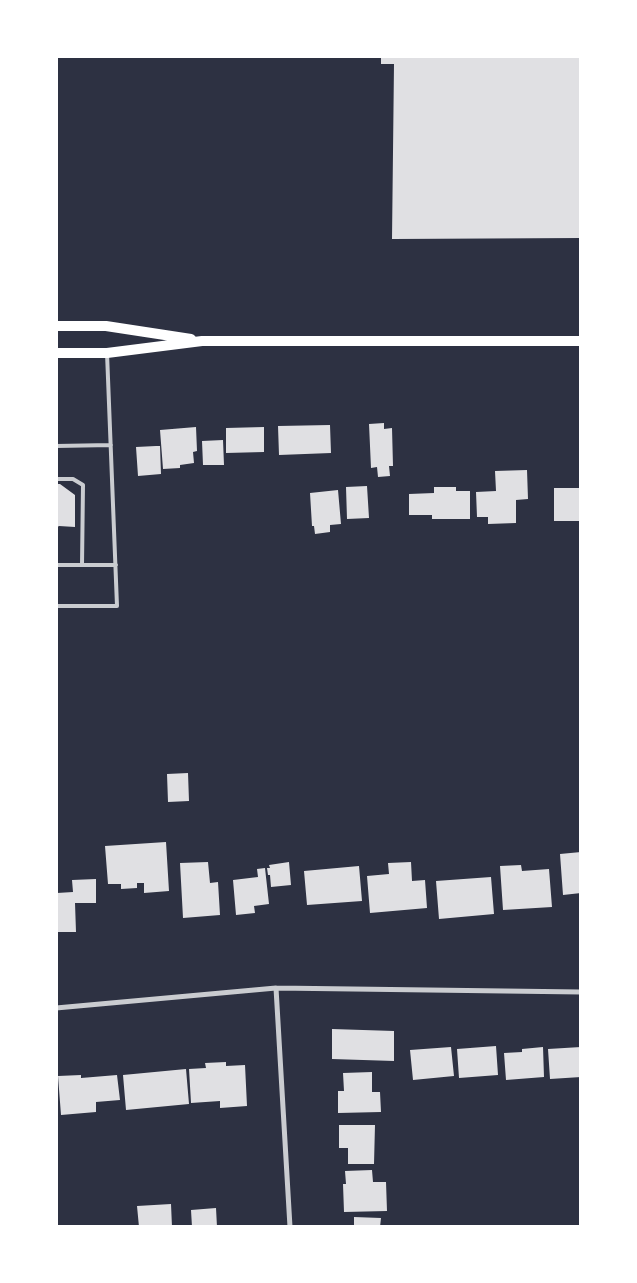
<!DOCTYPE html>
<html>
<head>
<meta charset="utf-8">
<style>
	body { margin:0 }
	#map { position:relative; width:637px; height:1283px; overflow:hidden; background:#2d3142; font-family:"Noto Sans",sans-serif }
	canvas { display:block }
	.frame { position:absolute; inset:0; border:58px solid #fff; pointer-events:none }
</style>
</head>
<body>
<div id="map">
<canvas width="637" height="1283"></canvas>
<div class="frame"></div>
</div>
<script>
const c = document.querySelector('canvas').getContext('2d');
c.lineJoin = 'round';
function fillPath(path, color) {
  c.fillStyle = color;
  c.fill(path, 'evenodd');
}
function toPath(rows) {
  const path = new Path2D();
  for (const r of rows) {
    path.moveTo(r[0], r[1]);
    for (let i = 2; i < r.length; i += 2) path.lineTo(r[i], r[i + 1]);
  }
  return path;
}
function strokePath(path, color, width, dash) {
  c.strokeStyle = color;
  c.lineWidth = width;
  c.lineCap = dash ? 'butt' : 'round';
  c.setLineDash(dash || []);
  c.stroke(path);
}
const building = toPath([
	[381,56,581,56,581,238,392,239,394,64,381,64],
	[384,423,384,429,392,428,393,466,389,466,390,476,378,477,377,467,371,468,369,424],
	[330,425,331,453,279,455,278,426],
	[196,427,197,451,193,452,194,463,180,465,180,468,163,469,160,430],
	[264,427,264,452,226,453,226,428],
	[223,440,224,465,203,465,202,441],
	[156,446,160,446,161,474,138,476,136,447],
	[527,470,528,499,516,500,516,523,488,524,488,517,477,517,476,492,496,491,495,471],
	[56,484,60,484,75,495,75,527,59,526,56,528],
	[367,486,369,518,347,519,346,487],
	[434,487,456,487,456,491,470,491,470,519,432,519,432,515,409,515,409,494,434,493],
	[554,488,581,488,581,521,554,521],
	[338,490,341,524,330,525,330,532,315,534,314,526,312,526,310,493],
	[188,773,189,801,168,802,167,774],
	[166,842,169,891,144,893,144,883,137,883,137,888,121,889,121,884,108,884,105,846],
	[581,852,581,893,563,895,560,854],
	[208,862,210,883,218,882,220,915,183,918,180,863],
	[289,862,291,885,271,887,270,875,268,875,267,868,270,868,269,865],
	[411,862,412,881,425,880,427,908,370,913,367,876,389,874,388,863],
	[521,865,522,871,549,869,552,907,503,910,500,866],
	[359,866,362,901,307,905,304,871],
	[265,868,269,904,254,906,255,913,236,915,233,880,258,877,257,869],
	[491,877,494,914,439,919,436,881],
	[96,879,96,903,75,903,76,932,56,932,57,893,73,892,72,880],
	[332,1029,394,1031,394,1061,332,1059],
	[496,1046,498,1075,459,1078,457,1049],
	[451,1047,454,1076,413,1080,410,1050],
	[543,1047,544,1077,506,1080,504,1053,522,1052,522,1049],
	[581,1047,581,1077,550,1079,548,1049],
	[226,1062,226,1066,245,1065,247,1106,220,1108,220,1101,191,1103,189,1069,206,1068,205,1063],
	[186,1069,189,1104,126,1110,123,1075],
	[372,1072,372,1092,380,1092,381,1112,338,1113,338,1091,344,1091,343,1073],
	[81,1075,81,1078,117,1075,120,1100,96,1102,96,1112,61,1115,58,1076],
	[339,1125,375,1125,374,1164,348,1164,348,1148,339,1148],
	[372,1170,373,1182,386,1182,387,1211,344,1212,343,1184,346,1184,345,1171],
	[171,1204,172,1227,139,1227,137,1206],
	[216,1208,217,1227,192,1227,191,1210],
	[354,1217,381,1218,380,1227,354,1227]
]);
const service = toPath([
	[56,446,111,445],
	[56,479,73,479,83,485,82,565],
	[56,565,116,565],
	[56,606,117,606,107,353]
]);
const minor = toPath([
	[276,988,290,1227],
	[56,1008,276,988,581,992]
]);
const secondary = toPath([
	[56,326,106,326,191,339],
	[56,353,107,353,202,341,581,341]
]);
fillPath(building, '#e0e0e3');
strokePath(service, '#caccd0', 4);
strokePath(minor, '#caccd0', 5);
strokePath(secondary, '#fff', 10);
</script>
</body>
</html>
